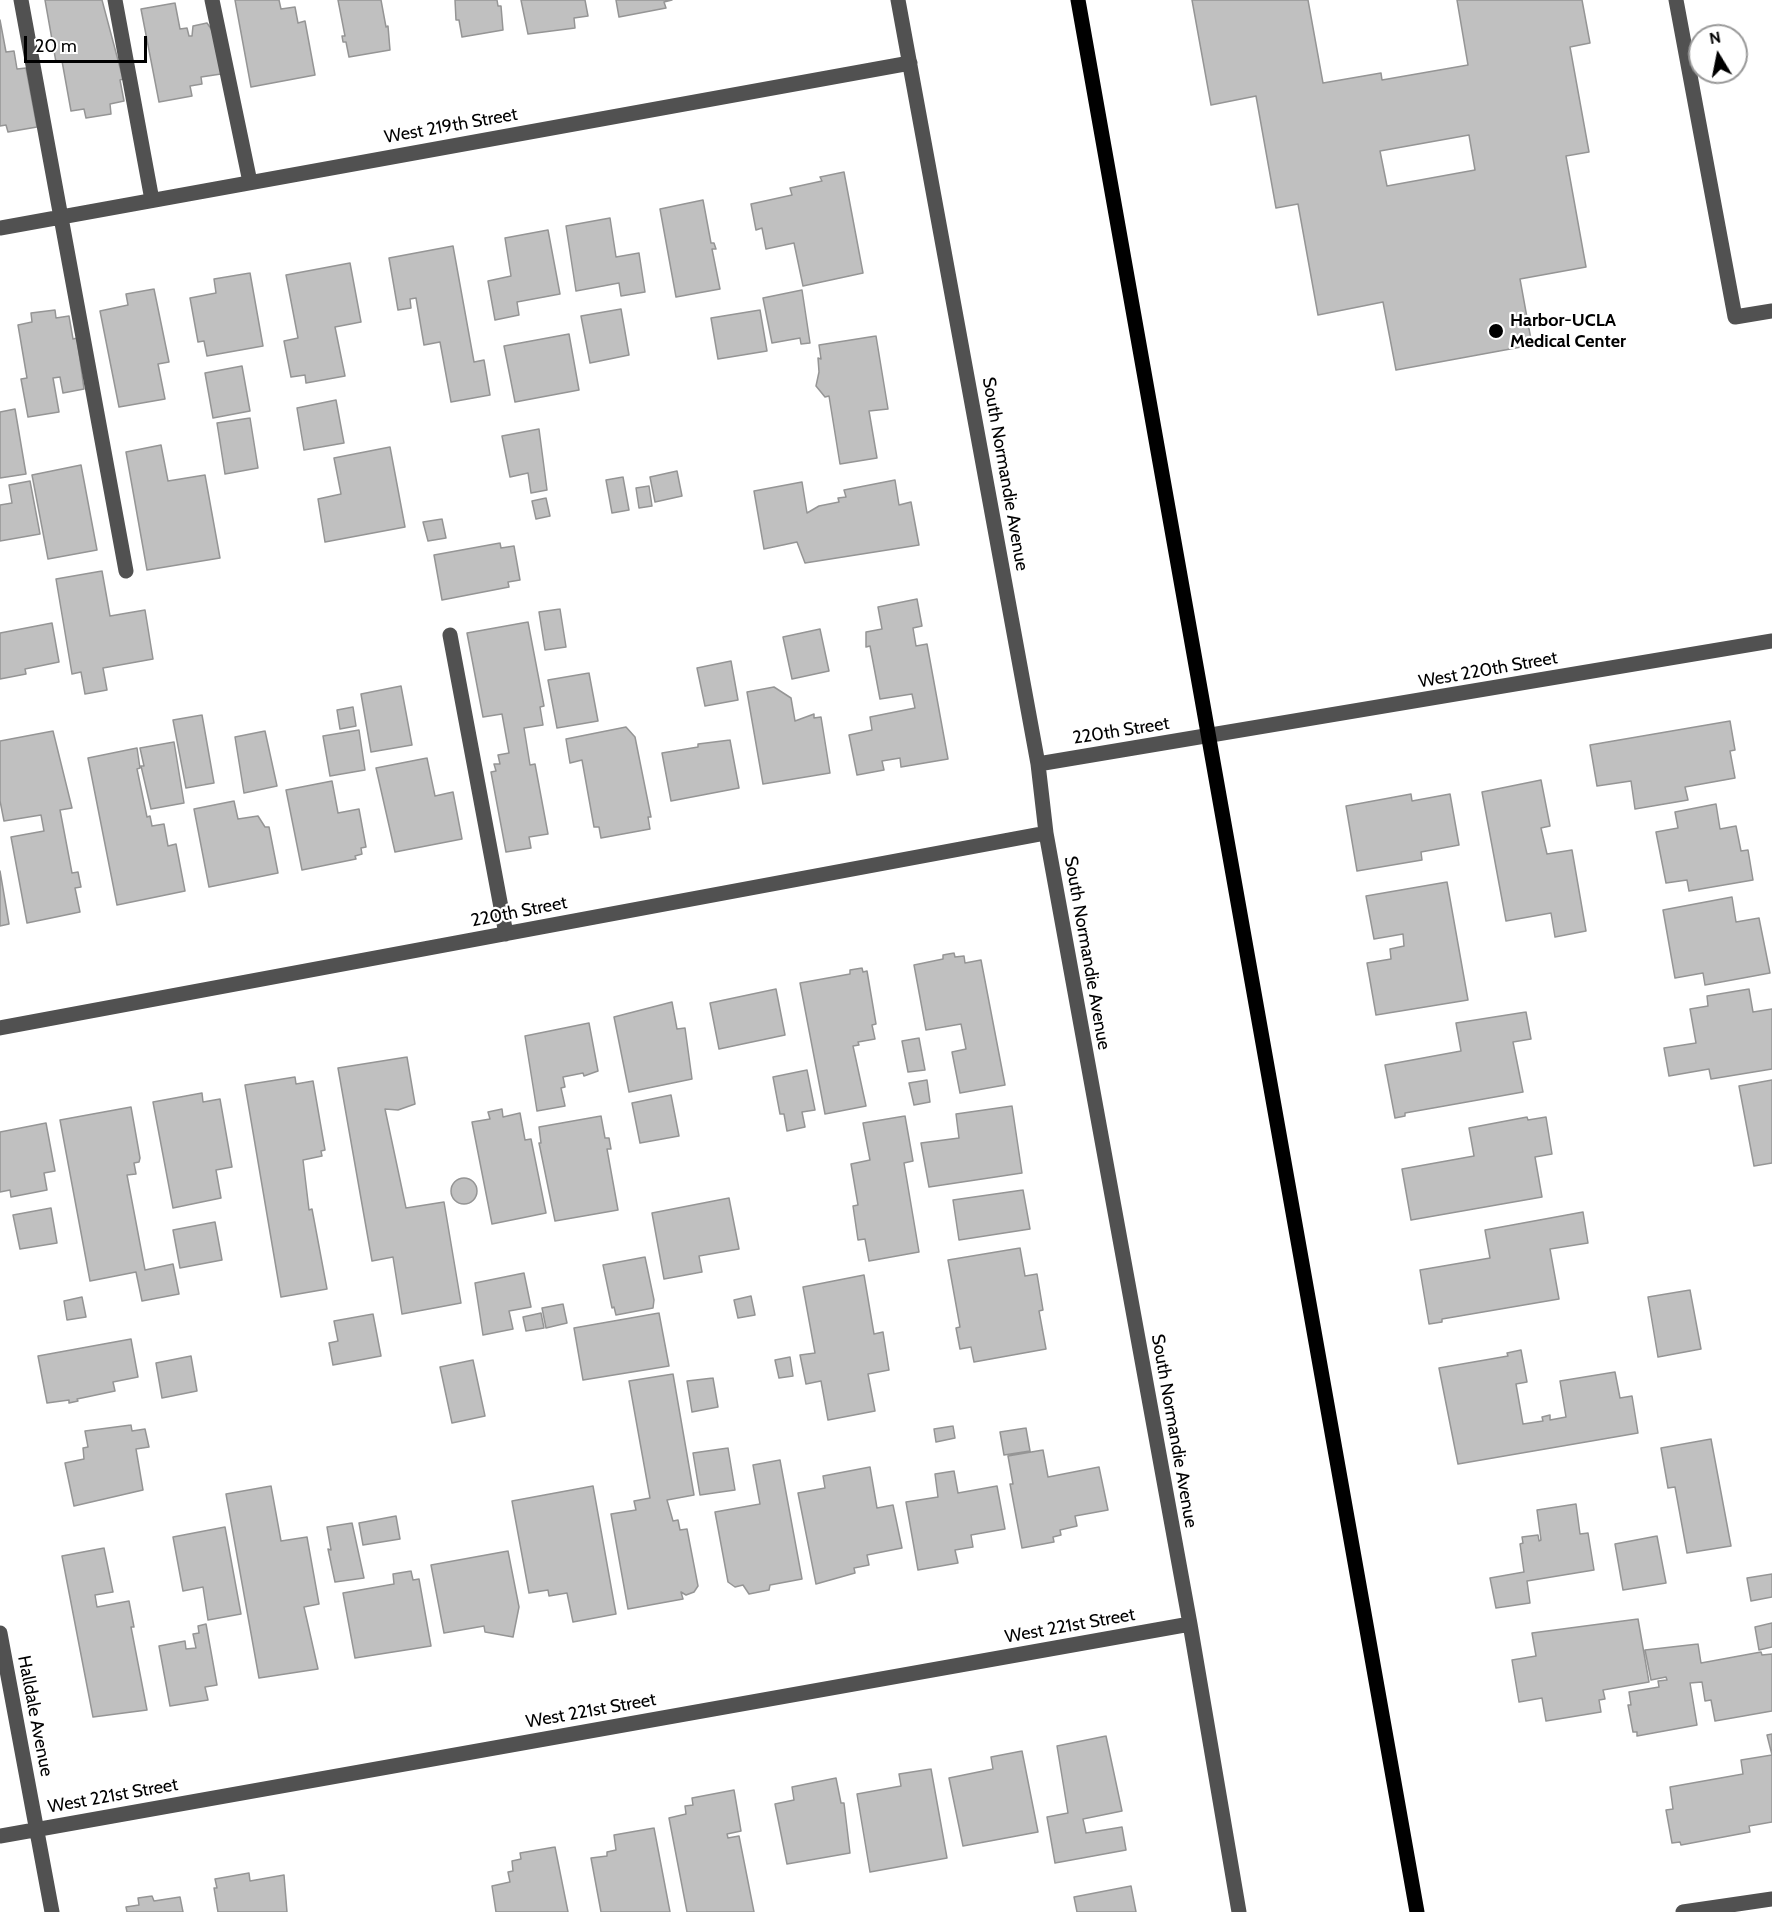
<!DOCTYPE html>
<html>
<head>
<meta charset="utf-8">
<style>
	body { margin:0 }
	#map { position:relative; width:1772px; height:1912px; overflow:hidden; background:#fff; font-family:Cabin,sans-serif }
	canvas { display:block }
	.north { position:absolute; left:1688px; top:24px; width:60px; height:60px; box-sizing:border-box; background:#fff; border:2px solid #999; border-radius:50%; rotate:350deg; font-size:16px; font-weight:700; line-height:24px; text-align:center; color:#000 }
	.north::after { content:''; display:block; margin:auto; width:21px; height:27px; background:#000; clip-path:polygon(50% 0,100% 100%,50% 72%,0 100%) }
	.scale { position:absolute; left:24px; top:36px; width:123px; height:27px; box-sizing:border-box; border:3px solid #000; border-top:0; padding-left:8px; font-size:18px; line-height:21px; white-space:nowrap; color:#000; -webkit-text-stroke:4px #fff; paint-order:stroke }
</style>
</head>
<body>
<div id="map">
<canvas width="1772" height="1912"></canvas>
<div class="north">N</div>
<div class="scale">20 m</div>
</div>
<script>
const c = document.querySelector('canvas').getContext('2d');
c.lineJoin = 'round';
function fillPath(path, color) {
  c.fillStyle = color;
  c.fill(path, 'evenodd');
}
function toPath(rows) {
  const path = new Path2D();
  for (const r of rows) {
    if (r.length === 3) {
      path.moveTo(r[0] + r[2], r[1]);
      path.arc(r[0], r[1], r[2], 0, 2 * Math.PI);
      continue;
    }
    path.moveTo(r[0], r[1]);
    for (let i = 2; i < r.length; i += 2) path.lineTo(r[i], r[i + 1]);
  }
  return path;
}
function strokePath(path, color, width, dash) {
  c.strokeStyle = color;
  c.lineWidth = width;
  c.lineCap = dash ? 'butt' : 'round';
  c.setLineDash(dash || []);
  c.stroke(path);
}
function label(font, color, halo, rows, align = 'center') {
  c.font = font + ' Cabin,sans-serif';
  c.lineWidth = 4.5;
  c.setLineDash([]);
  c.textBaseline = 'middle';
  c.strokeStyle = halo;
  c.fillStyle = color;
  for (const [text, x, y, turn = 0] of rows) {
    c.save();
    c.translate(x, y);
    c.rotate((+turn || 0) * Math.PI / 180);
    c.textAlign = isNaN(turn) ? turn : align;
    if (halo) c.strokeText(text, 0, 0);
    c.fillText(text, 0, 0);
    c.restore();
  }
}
const building = toPath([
	[45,0,102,0,123,79,120,80,124,101,110,104,111,114,86,118,84,109,71,111,62,61,56,62,45,0],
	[235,0,279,0,281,9,295,7,298,23,305,21,315,75,251,87,235,0],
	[338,0,381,0,386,27,388,26,390,50,349,57,346,42,343,42,342,36,345,36,338,0],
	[455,0,497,0,498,6,501,6,503,30,462,37,459,20,456,20,455,0],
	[521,0,585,0,588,16,574,18,575,28,528,34,521,0],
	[616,0,672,0,664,2,666,8,619,17,616,0],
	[1192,0,1308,0,1323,83,1381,73,1382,80,1468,65,1457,0,1582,0,1590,43,1570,47,1589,152,1566,156,1586,267,1520,279,1532,345,1396,370,1383,302,1318,315,1298,204,1276,208,1256,96,1211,105,1192,0],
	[1469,135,1475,170,1387,186,1380,151,1469,135],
	[175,3,180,29,187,28,189,36,192,36,193,26,207,23,214,33,221,74,201,77,202,84,190,86,192,96,159,102,141,9,175,3],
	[0,20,6,52,14,51,17,69,26,68,37,127,8,132,6,125,0,126,0,20],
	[844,172,863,273,803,286,794,243,766,249,762,228,756,230,751,204,792,195,790,188,822,181,820,177,844,172],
	[703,200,711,243,714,243,716,249,712,249,720,289,676,297,660,209,703,200],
	[610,218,616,257,639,253,645,292,621,296,619,283,576,291,566,226,610,218],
	[548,230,560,294,517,302,519,315,495,320,488,281,511,276,505,238,548,230],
	[453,246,474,362,484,360,490,395,451,402,440,342,424,345,416,298,410,299,411,308,398,310,389,258,453,246],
	[350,263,361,322,335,327,345,376,306,383,305,375,291,377,284,341,298,338,286,275,350,263],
	[250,273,263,346,207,356,204,341,198,342,190,298,216,293,214,279,250,273],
	[154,289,169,362,158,364,165,399,119,407,100,311,128,305,126,294,154,289],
	[802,290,810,343,801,344,800,338,772,343,763,298,802,290],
	[621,309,629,355,590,363,581,316,621,309],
	[55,310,56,318,69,316,73,339,77,338,84,389,63,393,60,377,53,378,59,412,28,417,21,379,27,378,18,325,32,322,31,313,55,310],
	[760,310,767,351,718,359,711,318,760,310],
	[569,334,579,390,515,402,504,346,569,334],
	[876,336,888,409,869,411,877,458,840,464,829,396,825,397,816,386,819,372,818,358,821,359,819,345,876,336],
	[242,366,250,411,213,418,205,373,242,366],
	[336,400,344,443,304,450,297,408,336,400],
	[15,409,26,474,0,478,0,412,15,409],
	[250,418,258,468,225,474,217,423,250,418],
	[539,429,547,490,531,493,528,473,510,477,502,436,539,429],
	[161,445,168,481,205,475,220,558,147,570,126,452,161,445],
	[390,447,405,527,325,542,318,499,341,494,334,458,390,447],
	[81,465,97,550,48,559,32,475,81,465],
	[677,471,682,496,655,502,650,477,677,471],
	[623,477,629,510,612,513,606,480,623,477],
	[895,480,899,505,911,502,919,545,805,563,797,542,764,549,754,491,802,482,807,513,819,506,839,502,838,498,846,497,844,490,895,480],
	[30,481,40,534,0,541,0,505,12,503,9,485,30,481],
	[649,486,652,506,639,508,636,488,649,486],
	[546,498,550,516,536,519,532,501,546,498],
	[442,519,446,538,428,541,423,522,442,519],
	[500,543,501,548,514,546,520,580,508,582,509,587,442,600,434,555,500,543],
	[102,571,110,616,145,610,153,659,103,668,107,690,85,694,81,672,72,674,56,579,102,571],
	[917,599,922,626,913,628,916,646,927,644,948,759,901,767,900,758,882,761,884,770,857,775,849,735,872,730,870,717,915,708,912,694,880,699,870,646,866,647,866,632,882,629,878,607,917,599],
	[560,609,566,647,545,650,539,612,560,609],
	[528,622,544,706,540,707,543,725,524,728,530,765,535,764,548,834,529,837,531,848,506,852,491,772,496,771,494,764,500,764,498,755,509,753,502,714,483,717,467,633,528,622],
	[52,623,59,662,25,669,26,674,0,679,0,633,52,623],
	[820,629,829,671,792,679,783,637,820,629],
	[731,661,738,700,705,706,697,668,731,661],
	[589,673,598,721,557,728,548,680,589,673],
	[401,686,412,745,371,752,361,694,401,686],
	[774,687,791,698,795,721,814,714,814,718,821,717,830,773,763,784,747,692,774,687],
	[353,707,356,726,340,729,337,710,353,707],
	[202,715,214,783,186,788,173,720,202,715],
	[1730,721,1735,750,1730,751,1735,778,1685,787,1688,800,1635,809,1631,781,1597,786,1590,745,1730,721],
	[626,727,635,737,651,817,648,817,650,829,601,838,599,827,594,827,582,760,570,763,566,739,626,727],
	[359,730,365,770,330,776,323,736,359,730],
	[53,731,72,808,60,810,72,873,78,872,81,887,75,888,80,912,27,923,11,837,44,831,41,815,4,821,0,801,0,741,53,731],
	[265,731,277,786,244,793,235,737,265,731],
	[730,740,739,788,671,801,662,753,698,747,698,744,730,740],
	[174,742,184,803,151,809,141,766,144,766,140,748,174,742],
	[137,748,140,768,137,769,147,817,150,816,152,826,164,824,168,846,176,844,185,891,117,905,88,758,137,748],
	[427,758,435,796,453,792,462,839,395,852,376,768,427,758],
	[1541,780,1550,826,1541,828,1547,854,1572,850,1586,931,1555,937,1551,913,1506,921,1482,792,1541,780],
	[332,781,338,813,359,809,366,847,361,848,362,854,355,856,356,859,302,870,286,790,332,781],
	[1411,794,1412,801,1450,794,1459,845,1421,852,1422,860,1357,871,1346,806,1411,794],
	[234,801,238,819,258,816,265,827,269,827,278,873,209,887,194,809,234,801],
	[1716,804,1720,829,1736,826,1741,851,1748,850,1753,880,1689,891,1687,880,1666,883,1656,832,1678,828,1675,812,1716,804],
	[0,871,9,924,0,926,0,871],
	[1447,882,1468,1000,1376,1015,1367,963,1391,959,1390,949,1404,946,1403,934,1374,939,1366,896,1447,882],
	[1732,897,1736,922,1759,918,1770,973,1705,985,1703,973,1675,978,1663,910,1732,897],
	[954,953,955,957,964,956,965,963,981,960,1005,1085,960,1093,952,1052,966,1049,961,1024,926,1030,914,965,943,959,943,955,954,953],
	[862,968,863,972,867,971,876,1024,872,1025,875,1039,858,1042,859,1045,853,1046,866,1106,825,1114,800,983,850,974,850,970,862,968],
	[776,989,785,1035,719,1049,710,1003,776,989],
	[1749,989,1753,1012,1772,1009,1772,1069,1711,1079,1709,1069,1669,1076,1664,1048,1696,1043,1690,1009,1708,1006,1707,996,1749,989],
	[672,1002,677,1029,685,1028,692,1079,629,1092,614,1017,672,1002],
	[1526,1012,1531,1039,1513,1042,1523,1092,1405,1113,1405,1116,1395,1118,1385,1065,1461,1051,1456,1023,1526,1012],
	[589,1023,598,1071,584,1076,583,1073,563,1077,565,1087,561,1088,565,1106,537,1111,525,1036,589,1023],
	[919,1038,925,1070,908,1072,902,1041,919,1038],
	[407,1057,415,1104,398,1110,385,1109,406,1208,444,1202,461,1303,402,1314,393,1257,372,1261,338,1068,407,1057],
	[807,1070,815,1110,802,1112,805,1127,787,1131,784,1114,780,1114,773,1077,807,1070],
	[295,1077,296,1084,313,1081,325,1150,321,1151,322,1156,303,1160,309,1210,312,1209,327,1289,281,1297,245,1085,295,1077],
	[927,1080,930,1102,914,1105,909,1083,927,1080],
	[1772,1080,1772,1163,1754,1166,1739,1086,1772,1080],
	[202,1093,203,1102,220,1099,232,1167,216,1170,221,1198,173,1208,153,1102,202,1093],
	[671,1095,679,1136,640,1143,632,1103,671,1095],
	[1012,1106,1022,1173,929,1187,921,1143,959,1138,956,1114,1012,1106],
	[131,1107,140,1158,139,1162,134,1163,136,1174,127,1175,145,1270,173,1264,179,1294,142,1301,136,1272,90,1281,60,1120,131,1107],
	[502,1109,503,1117,520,1113,525,1140,531,1139,546,1213,492,1224,472,1122,490,1119,488,1112,502,1109],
	[601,1116,605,1138,609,1138,611,1149,607,1149,618,1210,555,1221,539,1143,541,1143,539,1127,601,1116],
	[905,1116,913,1161,904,1163,919,1252,869,1261,865,1239,858,1240,853,1206,858,1205,851,1164,870,1160,863,1123,905,1116],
	[1527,1117,1528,1120,1546,1117,1552,1154,1535,1157,1542,1197,1411,1220,1402,1169,1474,1156,1469,1128,1527,1117],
	[46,1123,55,1171,44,1173,47,1190,11,1197,10,1190,0,1192,0,1132,46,1123],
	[464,1191,13],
	[1023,1190,1030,1229,959,1240,953,1200,1023,1190],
	[729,1198,739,1249,699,1256,702,1272,664,1279,652,1213,729,1198],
	[51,1208,57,1243,20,1249,13,1215,51,1208],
	[1583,1212,1588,1243,1550,1249,1559,1299,1442,1319,1442,1322,1429,1324,1420,1270,1490,1258,1485,1230,1583,1212],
	[215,1222,222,1260,180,1268,173,1230,215,1222],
	[1020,1248,1025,1276,1037,1274,1043,1310,1039,1311,1046,1349,974,1362,971,1347,960,1349,956,1328,960,1327,948,1260,1020,1248],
	[645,1257,654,1300,653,1308,616,1315,614,1307,612,1308,603,1265,645,1257],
	[524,1273,531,1307,509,1311,513,1329,483,1335,475,1283,524,1273],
	[864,1275,874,1334,883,1332,889,1370,868,1374,875,1411,828,1420,821,1381,806,1384,800,1355,815,1353,803,1287,864,1275],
	[1690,1290,1701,1349,1658,1357,1648,1297,1690,1290],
	[751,1296,755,1315,738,1318,734,1300,751,1296],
	[82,1297,86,1317,67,1320,64,1301,82,1297],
	[563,1304,567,1323,546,1328,542,1308,563,1304],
	[541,1313,544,1328,526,1331,523,1317,541,1313],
	[659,1313,669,1366,583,1380,574,1328,659,1313],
	[373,1314,381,1356,333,1365,329,1343,338,1341,334,1321,373,1314],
	[131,1339,138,1377,113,1382,115,1391,77,1399,78,1401,69,1403,69,1400,47,1403,38,1356,131,1339],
	[1521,1350,1527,1382,1516,1384,1523,1424,1543,1421,1542,1417,1550,1415,1550,1420,1566,1417,1560,1381,1615,1372,1620,1398,1632,1396,1638,1433,1458,1464,1439,1368,1508,1356,1507,1353,1521,1350],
	[191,1356,197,1391,162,1398,156,1363,191,1356],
	[790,1357,793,1376,779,1378,775,1360,790,1357],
	[473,1360,485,1416,452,1423,440,1367,473,1360],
	[673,1374,694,1495,667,1500,673,1521,678,1520,680,1530,687,1529,698,1586,694,1592,686,1595,681,1592,683,1599,628,1609,611,1514,636,1510,634,1501,650,1498,629,1381,673,1374],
	[713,1378,718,1407,692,1412,687,1381,713,1378],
	[131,1425,132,1431,145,1429,149,1447,136,1449,143,1490,74,1506,65,1463,84,1459,83,1448,88,1447,85,1431,131,1425],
	[953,1426,955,1438,936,1442,934,1429,953,1426],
	[1026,1428,1030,1451,1004,1455,1000,1432,1026,1428],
	[1711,1439,1731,1546,1687,1553,1675,1487,1668,1488,1661,1448,1711,1439],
	[728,1448,735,1490,700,1495,693,1453,728,1448],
	[1043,1450,1048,1477,1099,1467,1108,1510,1075,1516,1077,1526,1060,1530,1061,1535,1053,1537,1054,1542,1022,1548,1010,1484,1013,1484,1008,1456,1043,1450],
	[780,1460,802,1579,770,1585,769,1590,749,1594,743,1585,735,1587,728,1582,715,1512,760,1504,753,1465,780,1460],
	[870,1467,877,1508,893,1505,902,1548,867,1555,869,1565,854,1568,855,1573,816,1584,798,1493,825,1488,823,1476,870,1467],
	[954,1471,958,1493,997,1486,1005,1529,971,1535,973,1547,955,1550,958,1563,918,1570,906,1502,938,1497,935,1474,954,1471],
	[271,1486,281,1541,307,1537,319,1604,304,1607,318,1669,259,1678,226,1494,271,1486],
	[593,1486,616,1614,573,1622,567,1593,549,1596,548,1590,529,1593,512,1501,593,1486],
	[1576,1504,1580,1534,1588,1533,1594,1570,1527,1581,1530,1603,1496,1608,1490,1578,1524,1572,1520,1544,1523,1543,1522,1537,1538,1535,1539,1541,1541,1540,1537,1510,1576,1504],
	[396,1516,400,1539,363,1545,359,1523,396,1516],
	[352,1523,364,1578,335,1582,328,1549,331,1550,327,1527,352,1523],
	[225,1527,241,1614,208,1620,203,1587,183,1591,173,1537,225,1527],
	[1657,1536,1666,1583,1623,1590,1615,1544,1657,1536],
	[104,1548,113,1592,95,1595,97,1607,129,1601,134,1627,131,1627,147,1710,93,1717,62,1556,104,1548],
	[508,1551,519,1607,513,1637,485,1632,484,1626,444,1633,431,1565,508,1551],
	[411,1571,413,1580,419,1579,431,1646,355,1658,343,1593,394,1584,393,1574,411,1571],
	[1772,1574,1772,1597,1751,1601,1747,1578,1772,1574],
	[1638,1619,1649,1682,1603,1690,1605,1699,1599,1700,1601,1712,1546,1721,1542,1698,1519,1702,1512,1660,1536,1656,1532,1633,1638,1619],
	[1772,1623,1772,1647,1759,1650,1755,1627,1772,1623],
	[206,1624,217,1685,205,1687,208,1700,170,1706,159,1646,185,1641,186,1649,196,1648,193,1634,199,1633,198,1626,206,1624],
	[1698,1644,1701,1663,1761,1652,1762,1655,1772,1654,1772,1711,1715,1721,1711,1700,1705,1701,1702,1682,1690,1683,1697,1725,1637,1736,1637,1732,1633,1732,1628,1705,1631,1705,1629,1692,1659,1687,1658,1681,1667,1680,1666,1677,1651,1680,1645,1650,1698,1644],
	[1772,1734,1772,1822,1749,1826,1750,1832,1681,1845,1680,1842,1672,1843,1666,1810,1673,1809,1670,1787,1743,1774,1741,1760,1772,1755,1767,1735,1772,1734],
	[1106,1736,1122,1811,1083,1819,1086,1833,1122,1827,1126,1850,1055,1863,1047,1817,1068,1813,1057,1746,1106,1736],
	[1022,1751,1038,1832,963,1846,949,1778,993,1769,991,1757,1022,1751],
	[931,1769,947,1858,870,1872,857,1794,901,1786,899,1774,931,1769],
	[836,1778,841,1803,844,1803,850,1853,787,1864,775,1804,794,1800,792,1787,836,1778],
	[734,1790,741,1831,727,1834,728,1838,739,1836,754,1912,687,1912,669,1818,686,1814,685,1806,693,1805,692,1798,734,1790],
	[654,1828,670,1912,601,1912,591,1858,607,1856,607,1852,616,1850,614,1835,654,1828],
	[555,1847,568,1912,496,1912,492,1886,510,1882,508,1872,513,1871,512,1861,521,1859,520,1853,555,1847],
	[249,1873,250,1881,284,1875,287,1912,218,1912,214,1888,217,1888,215,1879,249,1873],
	[1131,1886,1136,1912,1077,1912,1074,1897,1131,1886],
	[152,1896,154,1901,180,1897,183,1912,127,1912,126,1907,139,1905,138,1898,152,1896]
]);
const minor = toPath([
	[21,0,126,571],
	[115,0,152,200],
	[212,0,250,182],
	[898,0,1038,764,1046,833,1190,1624,1239,1912],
	[1676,0,1735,317,1772,311],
	[0,228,910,63],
	[450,635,506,934],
	[1038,764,1772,641],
	[0,1028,1046,833],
	[0,1633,52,1912],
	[0,1836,1190,1624],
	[1683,1912,1772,1899]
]);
const major = toPath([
	[1078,0,1417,1912]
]);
const markers = [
	[1496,331,8,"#000"]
];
const streetNames = [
	["West 219th Street",451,126,-10],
	["South Normandie Avenue",1005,474,80],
	["West 220th Street",1488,670,-10],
	["220th Street",1121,731,-9],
	["220th Street",519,912,-11],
	["South Normandie Avenue",1087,953,80],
	["South Normandie Avenue",1174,1431,80],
	["West 221st Street",1070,1626,-10],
	["West 221st Street",591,1711,-10],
	["Halldale Avenue",35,1716,79],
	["West 221st Street",113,1796,-10]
];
const poiNames = [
	["Harbor-UCLA",1510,321],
	["Medical Center",1510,342]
];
fillPath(building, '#c0c0c0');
strokePath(building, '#959595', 1.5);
strokePath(minor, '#515151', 15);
strokePath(major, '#000', 15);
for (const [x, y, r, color] of markers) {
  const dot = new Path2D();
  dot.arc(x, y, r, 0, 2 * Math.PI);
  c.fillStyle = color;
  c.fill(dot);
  strokePath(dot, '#fff', 2);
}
label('18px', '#000', '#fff', streetNames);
label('bold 18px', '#000', '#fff', poiNames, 'left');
</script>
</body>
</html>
